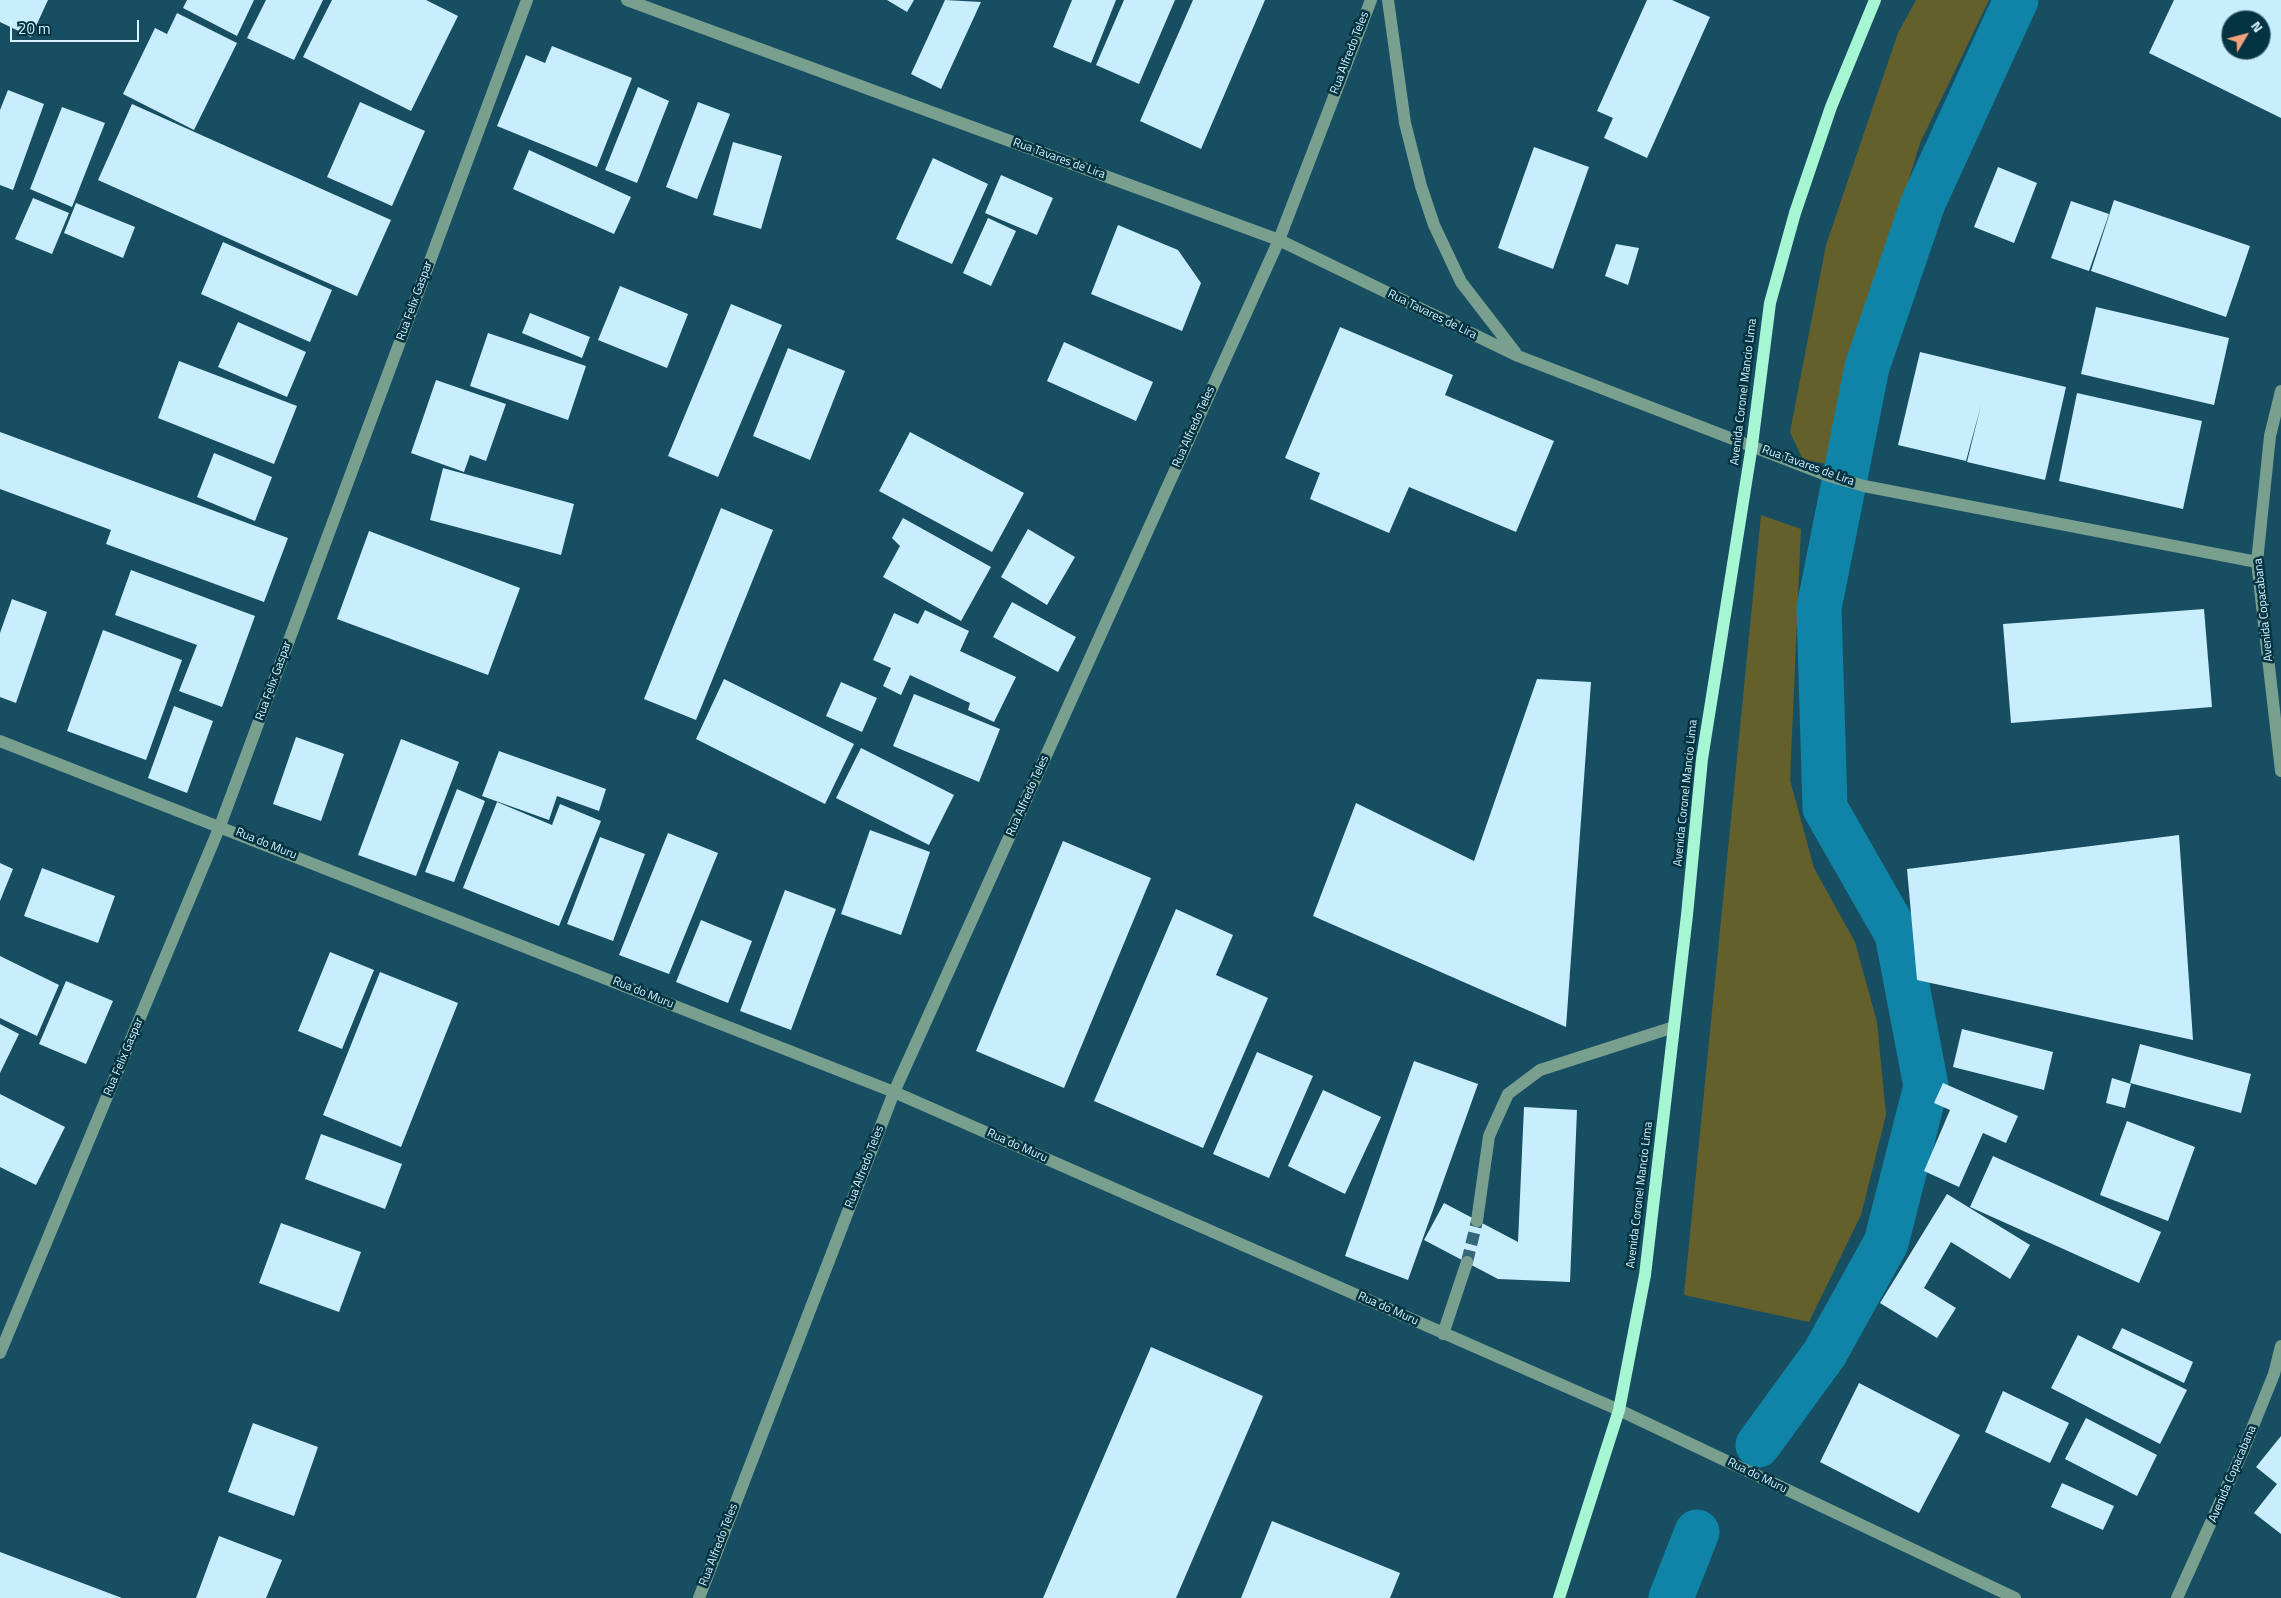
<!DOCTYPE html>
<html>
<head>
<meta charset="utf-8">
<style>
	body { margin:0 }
	#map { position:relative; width:2281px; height:1598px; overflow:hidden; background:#174e62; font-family:"Titillium Web",sans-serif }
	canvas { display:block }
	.north { position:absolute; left:2221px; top:10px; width:50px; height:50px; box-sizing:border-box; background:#043342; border:1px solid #587f8d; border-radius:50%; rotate:53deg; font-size:14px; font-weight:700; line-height:20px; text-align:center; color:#d6f2fd }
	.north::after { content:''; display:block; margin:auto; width:18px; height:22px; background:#f1a17c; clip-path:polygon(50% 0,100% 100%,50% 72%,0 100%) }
	.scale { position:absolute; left:10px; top:20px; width:129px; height:22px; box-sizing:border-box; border:2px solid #d6f2fd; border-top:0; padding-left:6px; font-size:15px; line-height:18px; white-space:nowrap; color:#d6f2fd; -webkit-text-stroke:4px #043342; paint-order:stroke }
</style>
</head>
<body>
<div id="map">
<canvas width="2281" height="1598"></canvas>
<div class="north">N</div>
<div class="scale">20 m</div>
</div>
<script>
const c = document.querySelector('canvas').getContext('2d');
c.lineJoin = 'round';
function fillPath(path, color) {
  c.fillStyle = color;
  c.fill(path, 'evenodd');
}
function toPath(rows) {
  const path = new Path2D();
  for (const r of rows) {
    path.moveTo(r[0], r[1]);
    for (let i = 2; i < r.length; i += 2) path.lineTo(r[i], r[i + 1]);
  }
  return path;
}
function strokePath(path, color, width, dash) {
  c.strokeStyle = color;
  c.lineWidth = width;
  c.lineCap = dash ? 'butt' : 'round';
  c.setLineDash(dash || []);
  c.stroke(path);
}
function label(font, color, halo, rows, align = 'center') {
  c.font = font + ' "Titillium Web",sans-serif';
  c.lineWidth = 5;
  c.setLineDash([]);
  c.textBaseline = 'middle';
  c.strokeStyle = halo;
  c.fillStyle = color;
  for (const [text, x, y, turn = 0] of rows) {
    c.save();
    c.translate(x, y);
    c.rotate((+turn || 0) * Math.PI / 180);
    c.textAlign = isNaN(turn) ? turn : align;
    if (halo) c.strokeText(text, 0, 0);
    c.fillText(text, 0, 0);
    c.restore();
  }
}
const green = toPath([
	[1916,0,1989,0,1920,143,1888,248,1859,370,1842,466,1803,460,1790,432,1826,245,1898,33],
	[1761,515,1801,529,1790,780,1814,868,1855,942,1877,1022,1886,1115,1861,1215,1809,1322,1684,1295]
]);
const canal = toPath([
	[1758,1445,1825,1353,1886,1243,1926,1086,1897,934,1825,808,1819,608,1867,367,1923,203,2016,0],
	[1671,1598,1697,1532]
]);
const building = toPath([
	[0,0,48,0,31,37,0,22],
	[187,0,254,0,237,36,183,8],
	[266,0,323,0,294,60,247,38],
	[332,0,426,0,458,16,411,111,303,57],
	[887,0,914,0,907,12],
	[945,0,981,2,941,89,911,74],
	[1072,0,1116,0,1091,63,1053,47],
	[1124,0,1175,0,1139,84,1096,65],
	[1193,0,1265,0,1201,149,1140,121],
	[1647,0,1672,0,1710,17,1647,158,1604,138,1613,118,1597,111],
	[2174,0,2281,0,2281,118,2149,53],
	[2231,20,2261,20,2261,50,2231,50],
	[177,13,237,43,194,130,123,94,155,28,167,34],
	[552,46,632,78,597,167,497,126,526,55,545,63],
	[638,87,669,101,637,183,605,170],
	[8,90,44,104,13,190,0,185,0,110],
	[360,102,425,131,392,206,327,177],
	[698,102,730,114,697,199,666,187],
	[132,104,391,220,357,296,98,180],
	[62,107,105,123,72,207,30,189],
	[733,142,782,156,761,229,713,215],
	[1534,147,1589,167,1553,269,1498,248],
	[529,150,631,197,614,234,513,189],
	[933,158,988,184,952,264,896,239],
	[1998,167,2037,183,2014,243,1974,227],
	[1001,175,1053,198,1037,235,985,213],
	[33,198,69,213,52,254,15,239],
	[2114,200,2250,246,2226,317,2091,271],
	[2071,201,2109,214,2089,271,2051,258],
	[76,203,135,227,123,258,64,233],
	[988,218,1016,231,991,286,963,273],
	[1118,225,1178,250,1201,283,1182,331,1091,294],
	[223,242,332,290,310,342,201,294],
	[1616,244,1639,248,1628,285,1605,276],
	[620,286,688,314,667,368,598,340],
	[731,304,782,325,718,477,668,456],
	[2096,307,2229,338,2214,405,2081,374],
	[530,313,590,337,582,358,522,333],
	[238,322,306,352,287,397,218,367],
	[1340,327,1453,375,1445,395,1554,441,1516,532,1409,487,1389,533,1310,499,1320,473,1285,458],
	[488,333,586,366,568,420,470,386],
	[1064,342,1153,382,1136,421,1047,381],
	[788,348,845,371,810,460,753,436],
	[1920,352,2066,387,2045,480,1967,462,1981,405,1966,461,1898,445],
	[179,361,297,406,274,464,158,418],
	[436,380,506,404,486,461,470,455,464,472,411,453],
	[2077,393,2202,421,2183,509,2059,481],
	[0,432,288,538,264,602,106,544,111,530,0,489],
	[910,432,1024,493,992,552,879,491],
	[214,453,272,477,255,521,197,497],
	[443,468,574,504,561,555,430,520],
	[721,508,773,530,696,720,644,699],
	[903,518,991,567,961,621,883,577,900,546,892,538],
	[1028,529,1075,557,1047,605,1001,577],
	[369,531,520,588,488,675,337,619],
	[131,570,255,616,222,707,179,691,197,645,115,615],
	[12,599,47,612,16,703,0,697,0,633],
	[1012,602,1076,637,1058,672,993,637],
	[2204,609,2212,707,2011,723,2003,624],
	[925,610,969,631,960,651,1016,677,994,722,968,710,970,703,910,675,901,695,883,686,891,668,873,660,894,613,918,624],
	[103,630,182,660,146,760,67,731],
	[724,679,854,744,825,804,696,739],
	[1537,679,1591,682,1566,1027,1313,916,1356,803,1474,861],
	[841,682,877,698,862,732,826,716],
	[914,694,1000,729,979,782,893,746],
	[174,706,213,721,187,793,148,778],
	[296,737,344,754,321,821,273,804],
	[401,739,459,762,416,876,358,855],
	[861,748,954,795,929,845,836,798],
	[499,751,606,789,599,811,557,796,549,820,482,796],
	[457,789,485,801,454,882,425,872],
	[497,802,552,825,560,804,601,821,559,926,463,888],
	[870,830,930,852,901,935,841,914],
	[668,833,718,853,669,974,619,955],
	[2179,835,2193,1040,1917,980,1907,869],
	[600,837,645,854,613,941,567,924],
	[1063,841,1151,878,1064,1088,976,1051],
	[0,863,13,869,0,901],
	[42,868,115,896,98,943,24,916],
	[785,890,836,909,791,1030,740,1011],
	[1176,909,1233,935,1216,975,1268,998,1203,1148,1094,1101],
	[701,920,752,941,728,1003,676,982],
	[330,952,374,970,342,1049,298,1031],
	[0,956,59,985,37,1036,0,1018],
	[380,972,458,1003,401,1147,323,1115],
	[66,981,113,1001,86,1064,39,1044],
	[0,1024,19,1034,0,1073],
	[1962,1029,2053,1052,2044,1090,1953,1067],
	[2140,1044,2251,1074,2241,1113,2130,1083],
	[1257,1052,1313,1076,1269,1178,1213,1154],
	[1414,1061,1478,1084,1408,1280,1345,1256],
	[2112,1078,2131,1084,2125,1108,2106,1103],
	[1943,1083,2018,1116,2006,1143,1983,1133,1959,1187,1924,1171,1950,1110,1934,1103],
	[1323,1090,1381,1117,1345,1194,1288,1166],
	[0,1094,65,1127,36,1185,0,1167],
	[1524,1107,1577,1110,1570,1282,1498,1279,1424,1240,1444,1203,1518,1242],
	[2127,1121,2195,1147,2168,1221,2100,1195],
	[321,1134,402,1164,385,1209,305,1179],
	[1993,1156,2161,1232,2139,1283,1970,1207],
	[1947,1194,2030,1245,2010,1279,1951,1242,1924,1288,1956,1308,1937,1338,1880,1303],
	[281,1223,361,1252,339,1312,259,1283],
	[2122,1328,2193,1362,2184,1383,2112,1348],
	[2078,1335,2187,1390,2160,1444,2051,1388],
	[1151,1347,1263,1396,1176,1598,1043,1598],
	[1859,1383,1960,1435,1919,1513,1820,1462],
	[2003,1391,2069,1423,2050,1463,1985,1432],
	[2086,1418,2157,1455,2137,1496,2065,1459],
	[253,1423,318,1447,294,1516,228,1492],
	[2281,1436,2281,1534,2254,1513,2277,1484,2256,1467],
	[2062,1483,2114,1506,2103,1530,2051,1507],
	[1272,1521,1400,1573,1390,1598,1241,1598],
	[219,1536,282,1560,266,1598,196,1598],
	[0,1552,122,1598,0,1598]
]);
const minorTunnel = toPath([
	[1467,1262,1477,1221]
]);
const minor = toPath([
	[627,0,1279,240,1518,356,1826,475,1864,486,2257,562],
	[1388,0,1405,123,1421,186,1434,225,1461,282,1515,352],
	[2281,391,2270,436,2257,562,2281,771],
	[0,741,894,1092,1619,1410,2015,1598],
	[1477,1221,1489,1136,1508,1094,1540,1070,1674,1027],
	[1443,1334,1467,1262],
	[0,1353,220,826,527,0],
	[699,1598,894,1092,1279,240,1371,0],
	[2177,1598,2243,1451,2274,1374,2281,1346]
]);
const major = toPath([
	[1559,1598,1619,1410,1645,1275,1687,915,1702,759,1752,445,1770,303,1795,213,1831,107,1875,0]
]);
const streetNames = [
	["Rua Alfredo Teles",1350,53,-69],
	["Rua Tavares de Lira",1059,159,20],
	["Rua Felix Gaspar",415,301,-70],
	["Rua Tavares de Lira",1432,315,26],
	["Avenida Coronel Mancio Lima",1744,392,-83],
	["Rua Alfredo Teles",1194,427,-66],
	["Rua Tavares de Lira",1808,466,20],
	["Avenida Copacabana",2264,610,-96],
	["Rua Felix Gaspar",274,681,-70],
	["Avenida Coronel Mancio Lima",1686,793,-84],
	["Rua Alfredo Teles",1028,796,-66],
	["Rua do Muru",266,844,22],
	["Rua do Muru",643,993,22],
	["Rua Felix Gaspar",124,1057,-67],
	["Rua do Muru",1017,1146,24],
	["Rua Alfredo Teles",865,1167,-69],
	["Avenida Coronel Mancio Lima",1640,1195,-83],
	["Rua do Muru",1388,1309,24],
	["Avenida Copacabana",2233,1474,-67],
	["Rua do Muru",1757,1476,26],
	["Rua Alfredo Teles",719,1545,-69]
];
fillPath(green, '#64602c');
strokePath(canal, '#1084a7', 45);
fillPath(building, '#c8edfc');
strokePath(minorTunnel, '#346779', 12, [12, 6]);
strokePath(minor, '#799f8e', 12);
strokePath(major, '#a6f6d3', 12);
label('12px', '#d6f2fd', '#043342', streetNames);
</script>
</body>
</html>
